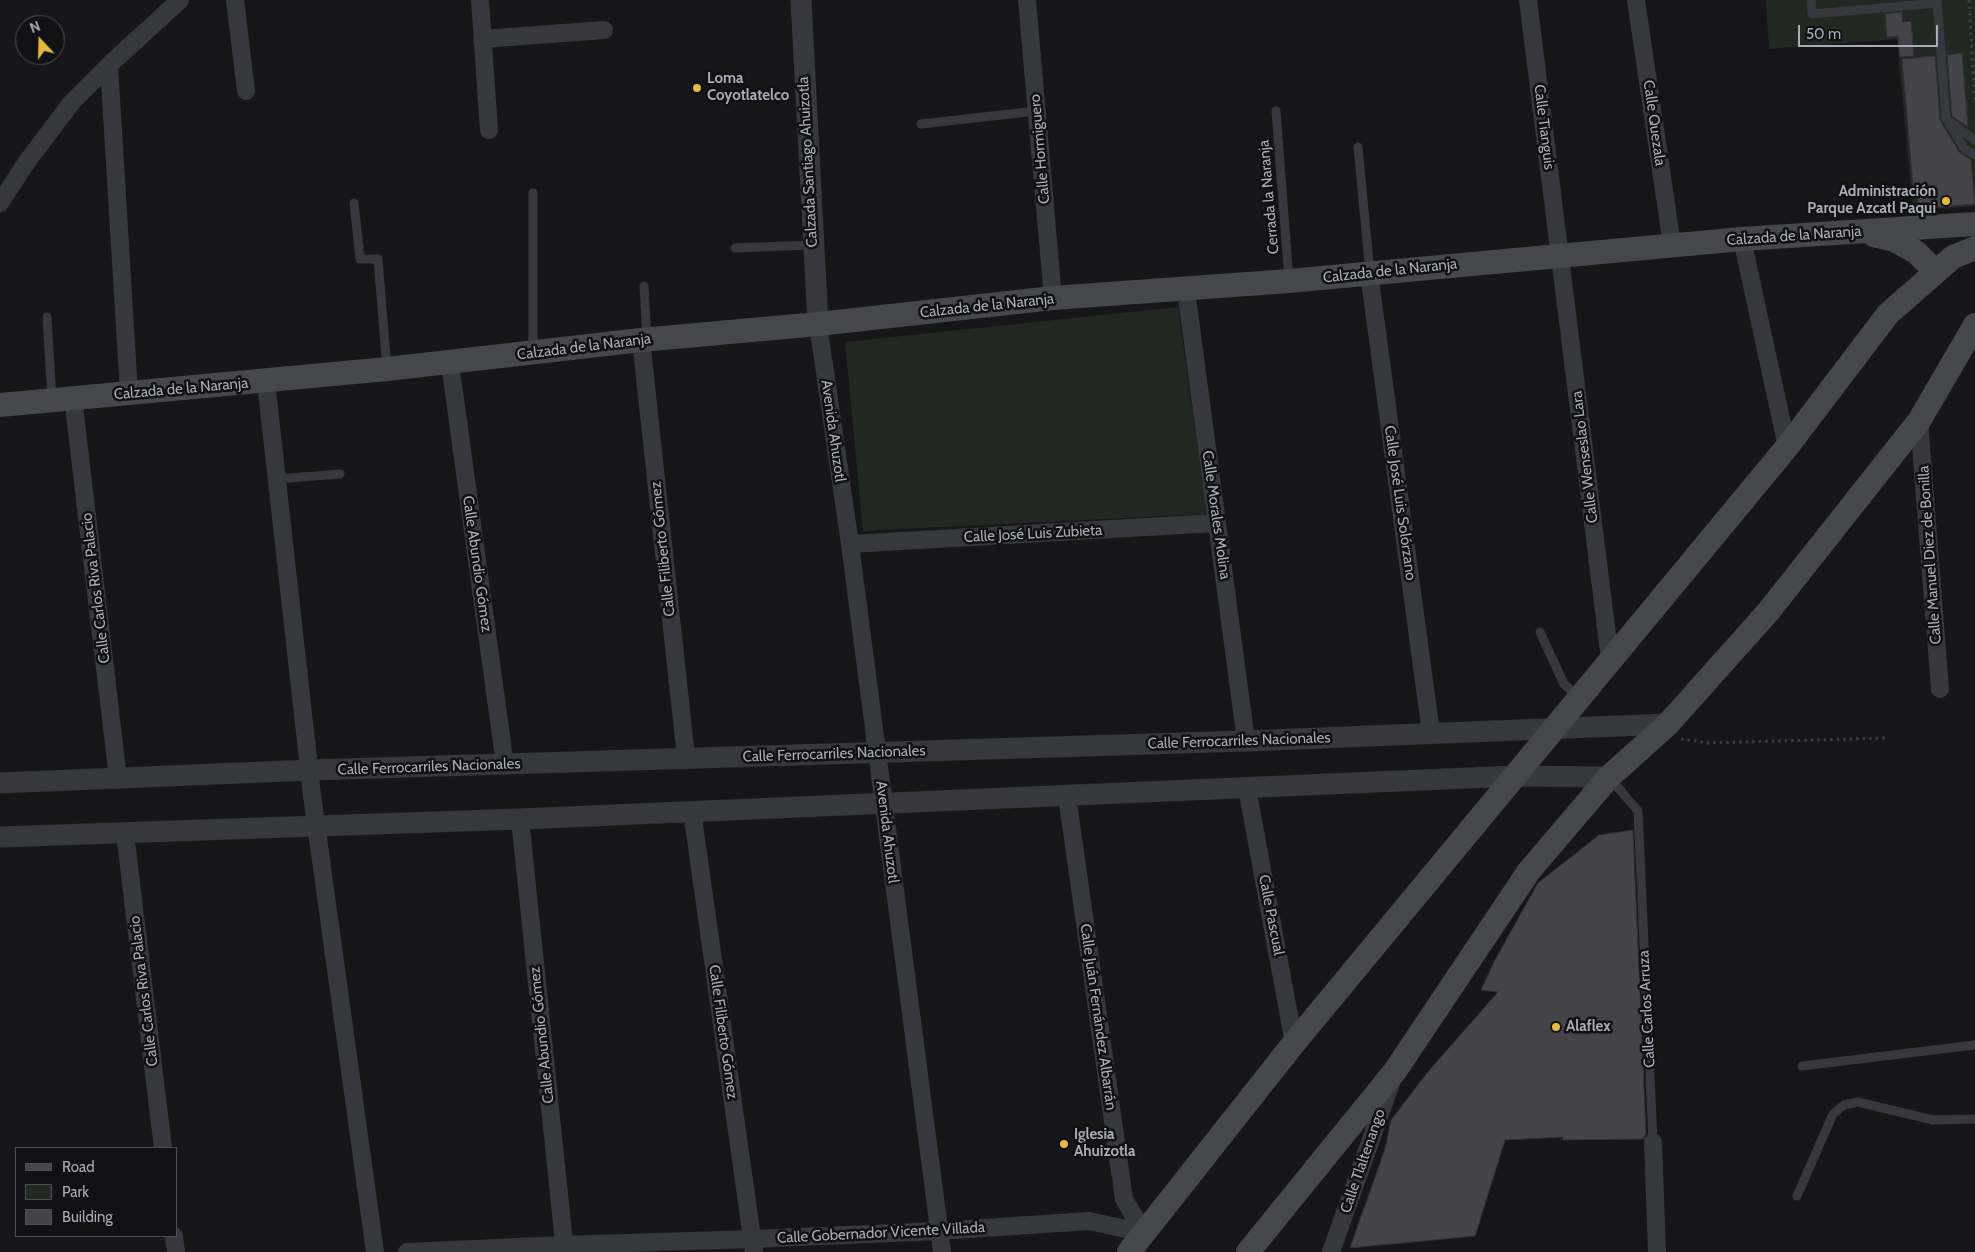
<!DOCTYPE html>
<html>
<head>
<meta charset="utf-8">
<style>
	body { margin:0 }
	#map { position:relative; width:1975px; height:1252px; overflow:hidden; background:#161618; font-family:Cabin,sans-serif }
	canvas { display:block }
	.legend { position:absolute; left:15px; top:1147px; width:162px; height:90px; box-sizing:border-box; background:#111113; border:1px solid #4e4f55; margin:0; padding:6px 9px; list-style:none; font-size:15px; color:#a9acb7 }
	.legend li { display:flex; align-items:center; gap:10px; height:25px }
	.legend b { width:25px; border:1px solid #4e4f55 }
	.north { position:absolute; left:15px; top:15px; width:50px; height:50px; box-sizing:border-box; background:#111113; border:1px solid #4e4f55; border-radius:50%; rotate:339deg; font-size:14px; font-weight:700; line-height:20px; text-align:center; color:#a9acb7 }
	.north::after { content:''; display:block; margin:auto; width:18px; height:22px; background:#e4ba42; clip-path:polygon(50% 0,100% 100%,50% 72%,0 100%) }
	.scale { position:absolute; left:1798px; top:25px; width:140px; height:22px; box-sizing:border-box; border:2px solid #a9acb7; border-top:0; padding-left:6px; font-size:15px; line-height:18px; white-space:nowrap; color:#a9acb7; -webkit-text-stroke:4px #111113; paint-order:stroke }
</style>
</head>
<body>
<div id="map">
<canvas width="1975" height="1252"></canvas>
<ul class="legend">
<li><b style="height:6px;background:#46474c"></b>Road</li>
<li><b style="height:14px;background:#212822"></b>Park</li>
<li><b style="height:14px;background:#434348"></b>Building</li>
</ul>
<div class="north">N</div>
<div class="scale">50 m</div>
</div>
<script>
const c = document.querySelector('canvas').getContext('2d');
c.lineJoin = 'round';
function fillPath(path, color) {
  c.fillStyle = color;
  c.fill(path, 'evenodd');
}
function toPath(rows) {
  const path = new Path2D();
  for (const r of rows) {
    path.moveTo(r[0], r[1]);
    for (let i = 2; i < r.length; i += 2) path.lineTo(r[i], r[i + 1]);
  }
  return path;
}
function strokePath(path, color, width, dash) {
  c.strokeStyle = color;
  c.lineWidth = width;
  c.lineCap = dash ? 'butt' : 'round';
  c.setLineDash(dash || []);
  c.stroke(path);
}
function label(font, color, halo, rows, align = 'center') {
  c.font = font + ' Cabin,sans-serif';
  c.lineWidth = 5;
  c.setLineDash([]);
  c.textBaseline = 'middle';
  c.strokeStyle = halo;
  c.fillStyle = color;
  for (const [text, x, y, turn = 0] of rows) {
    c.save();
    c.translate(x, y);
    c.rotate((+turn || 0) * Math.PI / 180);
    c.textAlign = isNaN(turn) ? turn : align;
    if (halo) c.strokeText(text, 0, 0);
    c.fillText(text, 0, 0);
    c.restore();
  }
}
const green = toPath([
	[1766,0,1975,0,1975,206,1913,211,1897,39,1769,49],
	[1178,307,1207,514,863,531,845,342]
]);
const building = toPath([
	[1902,12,1902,22,1911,21,1914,56,1900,57,1898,36,1887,37,1885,14,1902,12],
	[1962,53,1968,127,1952,116,1947,55,1962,53],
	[1935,56,1940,120,1959,152,1971,160,1975,204,1918,209,1917,197,1914,197,1902,59,1935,56],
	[1633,830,1646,1134,1643,1139,1563,1140,1563,1137,1505,1140,1475,1236,1350,1248,1385,1149,1391,1120,1427,1073,1498,992,1481,990,1495,960,1538,883,1599,835,1633,830]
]);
const path = toPath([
	[1969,0,1975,101],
	[1681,739,1707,743,1886,738]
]);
const service = toPath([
	[1811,0,1812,14,1937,3],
	[1937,0,1946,119,1975,140],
	[1276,111,1289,281],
	[1949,123,1964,148,1975,155],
	[921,124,1037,111],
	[1358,147,1370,273],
	[533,193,533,350],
	[354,203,360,259,378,259,387,369],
	[735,248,812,245],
	[644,286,647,339],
	[47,317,52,400],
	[277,479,340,474],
	[1540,632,1564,684,1579,697],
	[1609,777,1638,811,1653,1142],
	[1802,1066,1975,1045],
	[1797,1196,1833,1114,1844,1105,1858,1102,1933,1120,1975,1119]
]);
const minor = toPath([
	[235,0,246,91],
	[480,0,489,130],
	[1027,0,1053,298],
	[1528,0,1610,659],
	[1636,0,1672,245],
	[482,39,604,30],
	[109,65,129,393],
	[0,203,26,163,72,102,109,65,180,0],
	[1742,239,1787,447],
	[1369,273,1431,733],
	[1186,290,1246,741],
	[818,324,850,544,942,1252],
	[641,340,686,757],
	[450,363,505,765],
	[266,382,312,795,375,1252],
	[73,398,118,778],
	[1919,421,1940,689],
	[850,544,1216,523],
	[1247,788,1294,1043],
	[1067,796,1124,1199,1144,1233],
	[692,811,754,1252],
	[520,819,565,1252],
	[125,833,163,1148],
	[1653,1142,1657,1252],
	[174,1236,176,1252],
	[407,1252,564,1245,753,1239,939,1231,1089,1221,1144,1233],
	[1331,1252,1391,1083]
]);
const tertiary = toPath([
	[801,0,818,324],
	[0,783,311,770,1246,741,1668,724],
	[0,837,520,819,1515,776,1609,777]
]);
const secondary = toPath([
	[1874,235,1894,240,1916,252,1936,272],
	[0,405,387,369,641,340,818,324,1053,298,1289,281,1742,239,1975,224],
	[1129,1252,1294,1043,1787,447,1888,314,1953,257,1975,248],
	[1248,1252,1395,1071,1529,871,1609,777,1668,724,1768,612,1919,421,1975,325]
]);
const markers = [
	[697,88,5,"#e4ba42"],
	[1946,201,5,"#e4ba42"],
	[1556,1027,5,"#e4ba42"],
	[1064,1144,5,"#e4ba42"]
];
const poiNames = [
	["Loma",707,79],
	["Coyotlatelco",707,96],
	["Administración",1936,192,"right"],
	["Parque Azcatl Paqui",1936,209,"right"],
	["Alaflex",1566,1027],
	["Iglesia",1074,1135],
	["Ahuizotla",1074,1152]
];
const streetNames = [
	["Calle Quezala",1654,123,82],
	["Calle Tianguis",1544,127,83],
	["Calle Hormiguero",1040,149,-95],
	["Calzada Santiago Ahuizotla",808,162,-93],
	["Cerrada la Naranja",1269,197,-95],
	["Calzada de la Naranja",1794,236,-4],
	["Calzada de la Naranja",1390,271,-6],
	["Calzada de la Naranja",987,306,-6],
	["Calzada de la Naranja",584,347,-7],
	["Calzada de la Naranja",181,389,-5],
	["Avenida Ahuzotl",833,431,82],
	["Calle Wenseslao Lara",1585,457,-97],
	["Calle José Luis Solórzano",1400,503,82],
	["Calle Morales Molina",1216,515,82],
	["Calle José Luis Zubieta",1033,534,-3],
	["Calle Filiberto Gómez",663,549,-96],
	["Calle Manuel Diez de Bonilla",1930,555,-94],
	["Calle Abundio Gómez",477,564,82],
	["Calle Carlos Riva Palacio",96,588,-97],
	["Calle Ferrocarriles Nacionales",1239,741,-2],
	["Calle Ferrocarriles Nacionales",834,754,-2],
	["Calle Ferrocarriles Nacionales",429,767,-2],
	["Avenida Ahuzotl",887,832,83],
	["Calle Pascual",1271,915,79],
	["Calle Carlos Riva Palacio",144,991,-97],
	["Calle Carlos Arruza",1647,1009,-93],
	["Calle Juán Fernández Albarrán",1098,1017,82],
	["Calle Filiberto Gómez",723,1032,82],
	["Calle Abundio Gómez",542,1035,-96],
	["Calle Tlaltenango",1363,1161,-71],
	["Calle Gobernador Vicente Villada",881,1233,-3]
];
fillPath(green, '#212822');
fillPath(building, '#434348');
strokePath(building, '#313034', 1);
strokePath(path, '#3e3f44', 3, [2.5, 4]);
strokePath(service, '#37383d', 9);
strokePath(minor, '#37383d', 18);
strokePath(tertiary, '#37383d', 21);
strokePath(secondary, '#46474c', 24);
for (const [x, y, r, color] of markers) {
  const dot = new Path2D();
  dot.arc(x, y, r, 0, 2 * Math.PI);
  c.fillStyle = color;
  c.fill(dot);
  strokePath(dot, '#111113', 2);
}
label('bold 15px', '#a9acb7', '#111113', poiNames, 'left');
label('15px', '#a9acb7', '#111113', streetNames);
</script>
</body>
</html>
